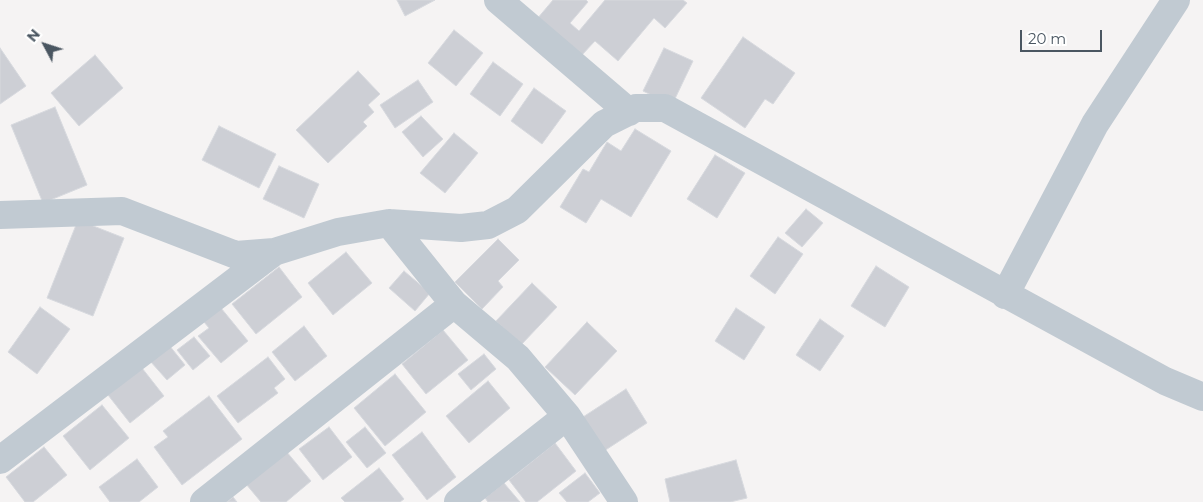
<!DOCTYPE html>
<html>
<head>
<meta charset="utf-8">
<style>
	body { margin:0 }
	#map { position:relative; width:1203px; height:502px; overflow:hidden; background:#f5f3f3; font-family:Montserrat,sans-serif }
	canvas { display:block }
	.north { position:absolute; left:20px; top:20px; width:50px; height:50px; -webkit-text-stroke:4px #fff; paint-order:stroke; rotate:310deg; font-size:14px; font-weight:700; line-height:20px; text-align:center; color:#4a5661 }
	.north::after { content:''; display:block; margin:auto; width:18px; height:22px; background:#4a5661; clip-path:polygon(50% 0,100% 100%,50% 72%,0 100%) }
	.scale { position:absolute; left:1020px; top:30px; width:82px; height:22px; box-sizing:border-box; border:2px solid #4a5661; border-top:0; padding-left:6px; font-size:15px; line-height:18px; white-space:nowrap; color:#4a5661; -webkit-text-stroke:4px #fff; paint-order:stroke }
</style>
</head>
<body>
<div id="map">
<canvas width="1203" height="502"></canvas>
<div class="north">N</div>
<div class="scale">20 m</div>
</div>
<script>
const c = document.querySelector('canvas').getContext('2d');
c.lineJoin = 'round';
function fillPath(path, color) {
  c.fillStyle = color;
  c.fill(path, 'evenodd');
}
function toPath(rows) {
  const path = new Path2D();
  for (const r of rows) {
    path.moveTo(r[0], r[1]);
    for (let i = 2; i < r.length; i += 2) path.lineTo(r[i], r[i + 1]);
  }
  return path;
}
function strokePath(path, color, width, dash) {
  c.strokeStyle = color;
  c.lineWidth = width;
  c.lineCap = dash ? 'butt' : 'round';
  c.setLineDash(dash || []);
  c.stroke(path);
}
const building = toPath([
	[397,0,435,0,405,16,397,0],
	[553,0,586,0,588,2,570,23,579,31,605,0,683,0,687,3,665,28,654,18,618,61,595,41,581,56,537,19,553,0],
	[454,30,483,53,456,86,428,63,454,30],
	[743,37,795,73,773,104,765,99,745,128,701,98,743,37],
	[0,48,26,86,0,104,0,48],
	[664,48,693,61,672,105,643,91,664,48],
	[95,55,123,88,79,126,51,93,95,55],
	[493,62,523,84,500,116,470,94,493,62],
	[358,71,380,94,368,105,374,112,363,122,367,126,328,163,296,130,358,71],
	[418,80,433,102,395,128,380,105,418,80],
	[534,88,566,111,542,144,511,121,534,88],
	[55,107,87,185,43,203,11,125,55,107],
	[421,116,443,139,423,157,402,132,421,116],
	[219,126,276,154,259,188,202,160,219,126],
	[635,129,671,151,631,217,601,199,586,223,560,207,583,169,589,172,607,142,621,151,635,129],
	[454,133,478,153,445,193,420,173,454,133],
	[715,155,745,173,717,218,687,199,715,155],
	[279,166,319,184,304,218,263,199,279,166],
	[806,209,823,223,802,247,785,233,806,209],
	[78,220,124,238,93,316,47,298,78,220],
	[778,237,803,254,775,294,750,276,778,237],
	[498,239,519,260,498,281,503,287,482,309,455,282,498,239],
	[346,252,372,283,333,315,308,283,346,252],
	[876,266,909,287,885,327,851,306,876,266],
	[279,267,302,297,256,334,232,304,279,267],
	[404,271,430,293,415,311,389,288,404,271],
	[532,283,557,307,521,345,496,321,532,283],
	[40,307,70,329,37,374,8,352,40,307],
	[221,308,248,341,221,363,198,336,209,328,204,322,221,308],
	[736,308,765,327,744,360,715,341,736,308],
	[820,319,844,336,820,371,796,355,820,319],
	[587,322,617,351,575,395,545,367,587,322],
	[304,326,327,356,295,381,272,352,304,326],
	[443,330,468,360,426,394,402,364,443,330],
	[194,337,210,356,193,370,177,350,194,337],
	[169,345,185,365,167,380,150,361,169,345],
	[484,354,496,369,471,390,458,374,484,354],
	[268,357,285,379,274,388,278,393,238,423,217,396,268,357],
	[142,368,164,396,130,423,108,395,142,368],
	[395,374,426,412,385,446,354,408,395,374],
	[488,381,510,408,469,443,446,416,488,381],
	[626,389,647,423,604,451,583,417,626,389],
	[209,396,242,439,182,485,154,447,168,437,163,431,209,396],
	[102,405,129,438,90,470,63,436,102,405],
	[329,427,352,457,323,480,299,449,329,427],
	[365,427,386,453,367,468,346,442,365,427],
	[422,432,456,477,427,500,392,455,422,432],
	[555,443,576,471,537,502,526,502,509,480,555,443],
	[44,447,67,475,33,502,25,502,6,477,44,447],
	[286,451,311,481,286,502,261,502,246,484,286,451],
	[137,459,158,487,139,502,110,502,99,487,137,459],
	[736,460,747,498,730,502,670,502,665,479,736,460],
	[379,468,404,499,400,502,345,502,341,498,379,468],
	[585,473,600,493,588,502,567,502,559,493,585,473],
	[504,483,520,502,488,502,485,498,504,483],
	[233,497,237,502,227,502,233,497]
]);
const minor = toPath([
	[498,0,629,112],
	[0,215,122,211,236,255,274,252,338,232,389,223,461,228,488,225,517,210,604,124,636,108,665,108,1165,381,1203,397],
	[389,223,454,304,518,358,567,416,624,502],
	[1005,295,1095,124,1176,0],
	[0,460,274,252],
	[204,502,454,304],
	[458,502,567,416]
]);
fillPath(building, '#cdcfd5');
strokePath(building, '#d7d9de', 1);
strokePath(minor, '#c1cad2', 28);
</script>
</body>
</html>
